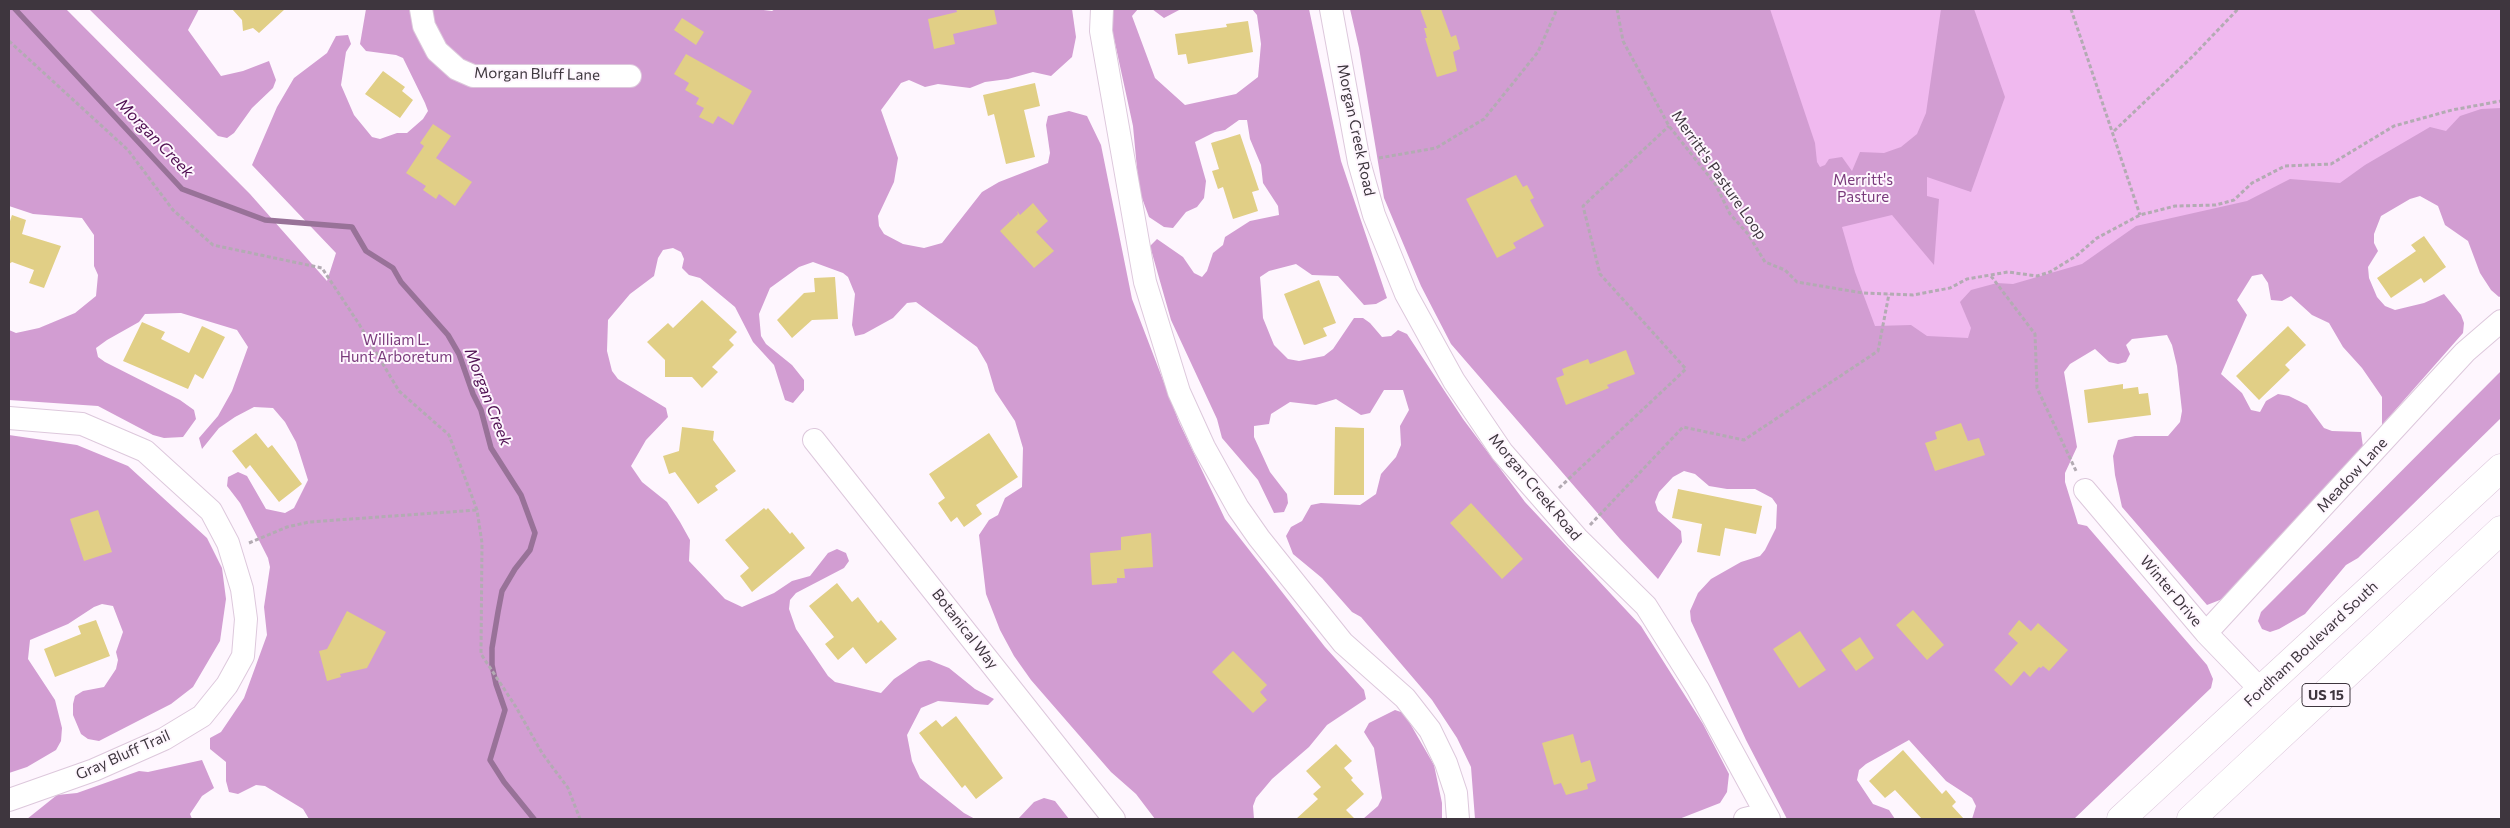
<!DOCTYPE html>
<html>
<head>
<meta charset="utf-8">
<style>
	body { margin:0 }
	#map { position:relative; width:2510px; height:828px; overflow:hidden; background:#fef6fe; font-family:Commissioner,sans-serif }
	canvas { display:block }
	.frame { position:absolute; inset:0; border:10px solid #3e363e; pointer-events:none }
</style>
</head>
<body>
<div id="map">
<canvas width="2510" height="828"></canvas>
<div class="frame"></div>
</div>
<script>
const c = document.querySelector('canvas').getContext('2d');
c.lineJoin = 'round';
function fillPath(path, color) {
  c.fillStyle = color;
  c.fill(path, 'evenodd');
}
function toPath(rows) {
  const path = new Path2D();
  for (const r of rows) {
    path.moveTo(r[0], r[1]);
    for (let i = 2; i < r.length; i += 2) path.lineTo(r[i], r[i + 1]);
  }
  return path;
}
function strokePath(path, color, width, dash) {
  c.strokeStyle = color;
  c.lineWidth = width;
  c.lineCap = dash ? 'butt' : 'round';
  c.setLineDash(dash || []);
  c.stroke(path);
}
function label(font, color, halo, rows, align = 'center') {
  c.font = font + ' Commissioner,sans-serif';
  c.lineWidth = 4;
  c.setLineDash([]);
  c.textBaseline = 'middle';
  c.strokeStyle = halo;
  c.fillStyle = color;
  for (const [text, x, y, turn = 0] of rows) {
    c.save();
    c.translate(x, y);
    c.rotate((+turn || 0) * Math.PI / 180);
    c.textAlign = isNaN(turn) ? turn : align;
    if (halo) c.strokeText(text, 0, 0);
    c.fillText(text, 0, 0);
    c.restore();
  }
}
const green = toPath([
	[1562,9,2501,9,2501,155,1778,410]
]);
const forest = toPath([
	[9,9,66,9,250,194,327,281,336,253,252,165,277,107,294,78,327,53,336,36,348,35,351,44,346,52,341,85,354,115,372,137,380,139,397,133,407,133,423,119,428,111,425,103,403,58,396,55,366,51,360,44,366,9,755,9,772,11,775,9,1072,9,1076,37,1072,57,1051,76,1033,72,1008,79,985,82,970,88,938,84,925,87,909,80,901,83,881,110,898,158,894,182,878,216,879,226,884,234,903,244,924,248,942,243,982,192,999,182,1048,163,1050,153,1046,125,1048,116,1069,111,1087,116,1101,145,1132,299,1179,422,1225,519,1325,647,1364,690,1366,699,1327,725,1309,747,1272,779,1256,798,1253,806,1254,819,1155,819,1136,794,1111,772,1031,680,1014,656,1000,630,986,594,979,535,989,520,998,515,1005,498,1022,487,1023,448,1015,421,995,391,987,364,977,347,916,302,907,303,893,318,864,334,855,336,852,325,855,294,848,277,843,273,813,262,799,267,770,288,759,314,761,336,766,344,792,365,804,380,804,390,793,403,785,400,774,365,753,342,735,307,700,278,689,275,682,268,684,259,681,252,673,248,663,250,658,258,654,276,630,294,608,320,607,351,612,371,618,379,666,408,668,417,646,440,631,466,642,482,667,502,680,522,690,540,689,561,725,599,742,607,774,593,792,581,810,576,828,553,837,549,846,553,849,561,844,568,796,593,790,600,789,609,796,629,828,676,835,682,881,693,894,679,919,662,929,660,949,668,975,689,994,699,988,705,938,701,921,708,907,735,912,761,920,778,964,813,975,819,309,819,303,809,265,786,256,785,238,794,229,792,226,781,226,762,210,749,210,738,221,732,244,698,267,635,264,607,270,567,268,558,240,503,227,486,228,477,238,472,247,476,266,509,285,513,294,508,308,480,296,442,285,422,273,408,254,407,235,417,219,428,202,449,199,438,218,416,232,391,248,347,237,330,181,313,145,314,139,322,107,340,96,348,98,357,105,362,180,400,194,410,196,419,183,437,164,438,153,435,98,406,9,400,9,330,16,333,39,328,75,313,96,296,98,275,94,266,94,235,82,218,33,214,9,206],
	[89,9,199,9,188,30,221,76,243,71,269,61,276,80,273,88,252,108,234,133,227,138,218,136],
	[1112,9,1138,9,1132,16,1155,78,1185,105,1236,94,1258,77,1261,44,1257,15,1252,9,1309,9,1341,161,1387,298,1376,304,1364,305,1338,276,1312,275,1296,264,1269,271,1260,277,1261,289,1263,318,1274,345,1288,359,1299,361,1324,356,1333,349,1354,318,1363,318,1370,323,1382,337,1391,336,1398,330,1407,334,1463,419,1525,502,1641,626,1703,724,1729,774,1727,792,1720,803,1679,819,1475,819,1471,767,1457,738,1432,700,1361,617,1352,612,1322,578,1293,554,1286,536,1291,527,1302,521,1311,505,1321,503,1360,505,1376,494,1381,474,1396,457,1401,445,1400,426,1409,410,1403,390,1384,390,1370,413,1361,415,1336,399,1316,405,1290,402,1271,414,1269,424,1254,426,1254,437,1270,472,1287,494,1288,503,1284,512,1274,513,1258,480,1222,438,1217,419,1171,320,1150,246,1157,239,1183,257,1194,273,1202,277,1207,271,1213,253,1223,245,1225,237,1250,221,1279,215,1278,206,1263,183,1261,165,1250,139,1247,120,1239,120,1225,130,1215,132,1195,142,1206,181,1204,198,1197,207,1186,212,1173,228,1164,227,1149,217,1139,190,1133,126,1110,20],
	[1152,9,1181,9,1164,18],
	[1350,9,1770,9,1815,143,1817,162,1820,167,1825,165,1829,159,1842,157,1852,171,1860,152,1884,153,1901,147,1917,134,1926,113,1941,9,1974,9,2005,97,1971,192,1927,177,1927,196,1939,199,1934,265,1892,215,1842,227,1855,272,1875,326,1911,325,1927,336,1968,338,1971,328,1960,302,1971,290,1997,283,2013,284,2082,264,2136,226,2247,201,2290,179,2340,183,2365,165,2430,127,2446,131,2460,116,2481,109,2501,108,2501,296,2499,297,2491,290,2480,273,2468,241,2445,225,2438,206,2420,196,2410,199,2381,216,2374,234,2374,243,2378,251,2368,267,2369,278,2377,297,2385,306,2395,310,2424,303,2444,294,2461,315,2464,323,2463,333,2382,425,2382,397,2362,368,2343,347,2329,323,2312,315,2291,296,2282,301,2271,300,2268,283,2262,274,2252,276,2237,300,2247,315,2221,374,2242,393,2251,410,2260,412,2266,401,2278,394,2289,396,2307,405,2324,428,2332,431,2361,432,2363,447,2225,598,2207,605,2122,507,2115,475,2113,456,2118,440,2135,436,2168,436,2180,422,2182,411,2177,366,2172,345,2167,335,2132,339,2126,345,2130,354,2126,362,2118,364,2109,362,2095,349,2070,364,2064,372,2077,447,2065,473,2065,482,2078,524,2087,526,2207,665,2213,679,2211,688,2074,819,1972,819,1976,806,1972,798,1946,781,1909,740,1866,764,1859,770,1857,780,1873,804,1889,810,1895,819,1787,819,1746,740,1691,621,1690,611,1698,593,1711,579,1741,562,1760,556,1765,550,1776,528,1777,505,1772,498,1755,489,1727,489,1709,486,1695,474,1684,471,1673,477,1659,492,1655,502,1658,511,1681,531,1682,542,1658,579,1620,539,1451,344,1421,286,1384,198,1359,48],
	[2501,371,2501,418,2358,558,2346,565,2305,614,2279,629,2270,632,2262,629,2258,621,2261,612],
	[9,435,77,445,128,466,207,538,222,568,226,599,220,641,193,687,171,704,99,741,88,739,81,734,73,715,73,704,75,696,83,691,104,687,116,669,118,660,116,652,123,632,113,606,102,604,94,607,68,624,30,640,28,659,55,700,62,728,61,741,56,750,27,767,9,773],
	[1395,710,1404,713,1434,765,1442,803,1442,819,1363,819,1378,806,1382,798,1374,748,1364,732,1369,723],
	[202,760,214,788,202,796,190,814,192,819,27,819,57,795,77,793,139,771,148,772],
	[1044,798,1055,801,1069,819,1018,819,1034,802]
]);
const stream = toPath([
	[15,9,182,189,265,220,352,227,366,251,393,268,401,282,448,335,459,354,473,394,481,410,491,448,521,495,535,533,530,550,515,569,502,591,498,612,492,648,492,665,496,684,505,710,490,760,504,782,534,819]
]);
const building = toPath([
	[232,9,285,9,259,33,253,28,243,31,242,20],
	[956,9,994,9,997,24,953,34,955,44,934,49,928,19,957,12],
	[1420,9,1441,9,1451,37,1456,35,1460,49,1453,52,1457,71,1437,77,1425,38,1427,38,1424,28,1427,28],
	[682,18,704,32,696,45,674,30],
	[1248,21,1253,52,1188,64,1186,54,1178,55,1175,34,1227,27,1226,24],
	[686,54,752,91,733,125,718,116,713,124,699,117,704,108,696,104,699,98,685,90,689,83,674,74],
	[383,71,405,87,402,91,413,100,400,118,365,94],
	[1035,83,1040,106,1024,110,1035,157,1006,164,994,114,988,116,983,95],
	[433,124,451,136,436,158,472,182,455,206,439,194,436,199,423,190,426,186,406,173,424,146,420,143],
	[1240,134,1259,190,1252,192,1258,211,1233,219,1223,187,1218,189,1212,171,1219,169,1211,143],
	[1516,175,1523,187,1527,185,1534,198,1530,200,1544,226,1513,243,1516,248,1497,258,1466,199],
	[1033,203,1048,221,1036,232,1054,251,1034,268,1000,231,1018,214,1017,211,1020,215],
	[12,215,26,220,22,234,61,246,44,288,29,283,34,270,12,262,9,264,9,224],
	[2424,236,2446,267,2424,283,2421,278,2391,298,2377,278,2416,251,2411,245],
	[835,277,838,319,812,320,792,338,777,320,804,293,815,292,814,278],
	[1319,280,1336,323,1323,328,1327,336,1304,345,1284,294],
	[702,300,737,332,729,340,734,345,712,367,718,372,702,388,692,377,665,377,665,360,647,342,668,323,673,328],
	[142,322,165,332,161,339,189,353,202,326,225,337,203,379,195,374,188,389,123,361],
	[2288,326,2306,345,2285,365,2290,370,2259,400,2236,376],
	[1626,350,1635,374,1607,385,1609,388,1566,405,1556,378,1564,375,1562,369,1588,359,1590,364],
	[2123,384,2123,389,2138,387,2139,394,2148,393,2151,415,2088,423,2084,390],
	[1961,423,1968,441,1979,438,1985,455,1935,471,1925,443,1937,439,1935,432],
	[682,427,714,431,713,440,736,471,715,486,718,490,698,504,675,472,669,474,663,456,679,451],
	[1335,427,1364,428,1364,495,1334,495],
	[256,433,268,448,272,445,302,484,279,502,250,465,246,469,232,451],
	[989,433,1018,477,976,505,982,514,964,527,957,517,951,522,938,503,945,498,929,474],
	[1678,489,1762,506,1756,534,1725,528,1720,556,1697,552,1702,524,1672,518],
	[1471,503,1523,559,1502,579,1450,523],
	[764,508,766,510,768,508,790,534,792,532,805,548,752,592,740,576,749,568,725,540],
	[98,510,112,552,84,561,70,519],
	[1151,533,1153,567,1124,569,1125,578,1117,578,1117,583,1092,585,1090,553,1121,550,1121,537],
	[837,583,852,602,858,597,878,623,881,620,897,639,866,664,853,647,838,660,825,644,834,637,809,606],
	[1913,610,1944,645,1927,660,1896,625],
	[347,611,386,632,367,668,340,674,341,677,327,681,319,651,327,649],
	[96,620,110,656,55,677,44,649,81,634,78,626],
	[2019,620,2031,631,2038,623,2068,650,2049,671,2043,666,2041,668,2039,667,2030,677,2024,671,2011,686,1994,670,2018,643,2008,634],
	[1800,631,1826,670,1799,688,1773,649],
	[1860,637,1874,658,1856,671,1841,650],
	[1233,651,1267,685,1260,692,1267,700,1253,713,1212,672],
	[956,716,1003,778,976,799,965,785,962,788,919,733,936,720,942,727],
	[1573,734,1581,763,1590,760,1596,781,1587,784,1588,789,1566,795,1561,783,1554,785,1542,743],
	[1336,744,1352,761,1344,768,1353,778,1351,780,1364,794,1346,810,1355,819,1296,819,1318,799,1313,794,1321,787,1306,771],
	[1903,750,1942,794,1946,790,1956,802,1952,806,1964,819,1922,819,1895,790,1885,798,1869,781]
]);
const path = toPath([
	[1617,9,1623,41,1669,126,1716,185,1730,214,1748,234,1765,262,1785,270,1797,282,1863,293,1913,295,1950,288,1967,279,2008,272,2037,276,2050,272,2076,256,2097,238,2140,215,2175,206,2216,205,2234,200,2252,183,2285,166,2331,164,2394,126,2452,110,2501,101],
	[2071,9,2140,215],
	[9,41,128,150,173,210,213,245,322,268,359,324,399,391,449,435,477,510,482,543,481,654,516,707,542,753,568,788,580,819],
	[2114,131,2193,56,2238,9],
	[1379,158,1436,148,1484,119,1538,52,1557,9],
	[1991,276,2035,334,2037,388,2077,473],
	[1559,488,1686,369,1600,274,1583,206,1669,126],
	[1590,525,1683,427,1744,440,1878,351,1889,294],
	[249,543,287,527,309,522,477,510]
]);
const street = toPath([
	[421,9,424,26,437,51,457,69,473,76,630,76],
	[1102,9,1101,31,1145,282,1179,392,1204,447,1238,508,1259,538,1343,643,1405,698,1430,730,1446,763,1456,793,1458,819],
	[1331,9,1359,162,1374,215,1406,294,1454,381,1502,452,1577,538,1646,606,1698,689,1769,819],
	[9,418,82,424,145,451,211,511,228,543,242,589,246,619,243,656,227,685,202,716,164,739,94,770,9,800],
	[814,440,1114,819],
	[2085,490,2206,633,2261,690],
	[2206,633,2465,352,2501,321],
	[1745,819,1766,814]
]);
const highway = toPath([
	[2121,819,2501,468],
	[2191,819,2501,530]
]);
const shields = [
	[2326,695,48]
];
const shieldNames = [
	["US 15",2326,695]
];
const streetNames = [
	["Morgan Bluff Lane",537,74,1],
	["Morgan Creek Road",1356,130,78],
	["Merritt's Pasture Loop",1719,175,55],
	["Meadow Lane",2352,475,-47],
	["Morgan Creek Road",1535,487,50],
	["Winter Drive",2171,591,50],
	["Botanical Way",965,629,52],
	["Fordham Boulevard South",2311,644,-43],
	["Gray Bluff Trail",123,755,-24]
];
const parkNames = [
	["Merritt's",1863,180],
	["Pasture",1863,197],
	["William L.",396,340],
	["Hunt Arboretum",396,357]
];
const waterNames = [
	["Morgan Creek",155,138,46],
	["Morgan Creek",488,397,69]
];
fillPath(green, '#f0b9ef');
fillPath(forest, '#d29dd2');
strokePath(stream, '#987298', 5.5);
fillPath(building, '#e1cf86');
strokePath(street, '#ddc8dc', 24);
strokePath(highway, '#ddc8dc', 29);
strokePath(path, '#b3abb3', 3, [4, 2.5]);
strokePath(street, '#fff', 22);
strokePath(highway, '#fff', 28);
for (const [x, y, w] of shields) {
  const box = new Path2D();
  box.roundRect(x - w / 2, y - 11.5, w, 23, 4);
  c.fillStyle = '#fef6fe';
  c.fill(box);
  strokePath(box, '#3e363e', 1);
}
label('bold 14px', '#3e363e', null, shieldNames);
label('15px', '#3e363e', '#fef6fe', streetNames);
label('15px', '#7a3b7c', '#fef6fe', parkNames);
label('italic 16px', '#4f0f51', '#fef6fe', waterNames);
</script>
</body>
</html>
